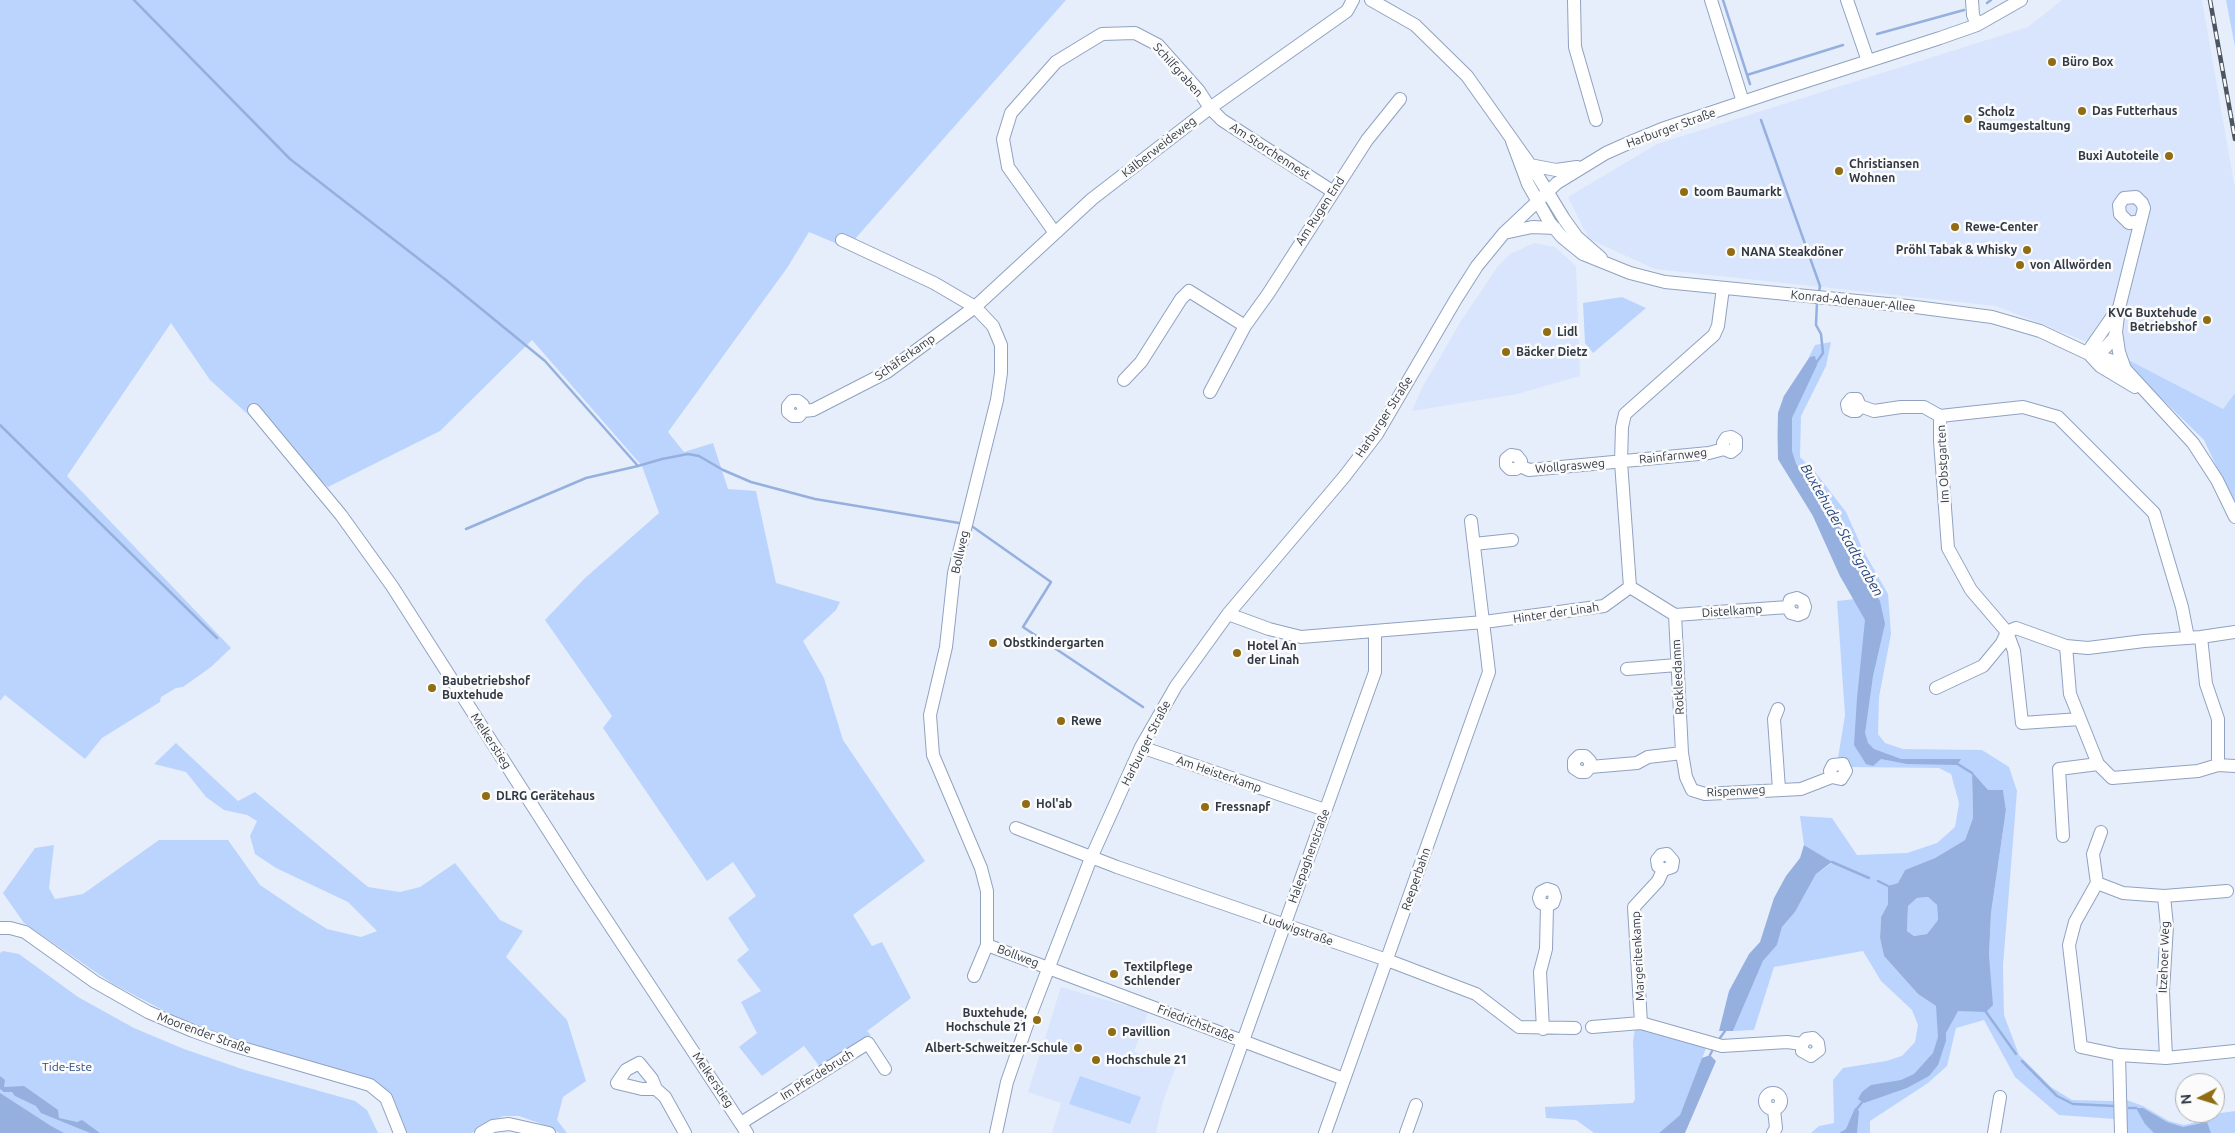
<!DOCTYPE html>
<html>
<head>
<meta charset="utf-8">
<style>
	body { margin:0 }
	#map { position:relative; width:2235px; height:1133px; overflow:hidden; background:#e6eefb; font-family:Ubuntu,sans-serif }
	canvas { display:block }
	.north { position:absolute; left:2175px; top:1073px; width:50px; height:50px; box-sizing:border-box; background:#fbfbfb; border:1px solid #aaadb2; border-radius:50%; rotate:265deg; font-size:14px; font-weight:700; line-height:20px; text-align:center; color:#313945 }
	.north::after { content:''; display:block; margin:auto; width:18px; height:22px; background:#906d12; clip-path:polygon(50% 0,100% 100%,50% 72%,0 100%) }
</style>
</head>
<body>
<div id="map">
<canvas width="2235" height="1133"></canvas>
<div class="north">N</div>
</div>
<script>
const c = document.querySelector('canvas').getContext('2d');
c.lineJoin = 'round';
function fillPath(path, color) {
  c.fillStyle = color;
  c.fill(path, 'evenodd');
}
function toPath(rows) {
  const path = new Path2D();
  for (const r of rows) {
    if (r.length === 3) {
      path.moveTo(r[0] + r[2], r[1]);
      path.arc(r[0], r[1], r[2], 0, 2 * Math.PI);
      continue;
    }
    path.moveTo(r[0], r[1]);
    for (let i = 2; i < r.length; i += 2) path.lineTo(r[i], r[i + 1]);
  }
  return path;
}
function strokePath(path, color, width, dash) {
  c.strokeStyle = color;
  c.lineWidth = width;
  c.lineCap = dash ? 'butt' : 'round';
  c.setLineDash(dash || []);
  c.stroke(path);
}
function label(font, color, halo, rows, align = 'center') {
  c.font = font + ' Ubuntu,sans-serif';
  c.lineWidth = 5;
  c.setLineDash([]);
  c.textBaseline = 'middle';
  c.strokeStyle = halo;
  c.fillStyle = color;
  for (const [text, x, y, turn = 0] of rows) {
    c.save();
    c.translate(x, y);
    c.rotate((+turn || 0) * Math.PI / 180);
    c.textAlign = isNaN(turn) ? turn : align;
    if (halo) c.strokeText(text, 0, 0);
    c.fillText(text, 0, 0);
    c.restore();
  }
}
const built = toPath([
	[2062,0,2202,0,2235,189,2235,393,2223,409,2115,353,1996,306,1655,269,1589,239,1568,197,1657,144,2028,27],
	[1534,243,1555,247,1576,266,1580,376,1517,394,1412,411,1422,388,1461,321,1498,266,1510,254],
	[1061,987,1148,1012,1134,1052,1176,1067,1163,1101,1156,1133,1052,1133,1061,1103,1028,1092]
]);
const green = toPath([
	[0,0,1066,0,847,248,809,232,787,268,668,432,684,452,713,443,728,489,756,491,776,583,840,602,836,610,803,641,824,678,843,740,925,861,853,915,872,946,882,942,911,998,867,1031,871,1035,820,1067,804,1046,762,1076,739,1047,757,1033,741,1002,761,991,737,960,749,950,728,918,756,896,733,862,707,881,603,728,612,716,545,620,584,579,659,513,642,466,532,340,440,431,328,487,210,380,171,323,67,476,231,648,211,667,183,687,176,688,161,697,160,702,102,738,85,759,5,695,0,701],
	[2226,0,2235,0,2235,47],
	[1622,297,1646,308,1593,353,1585,343,1583,303],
	[1831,342,1826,366,1801,416,1800,457,1816,473,1846,512,1863,550,1888,594,1891,634,1879,697,1878,734,1885,743,1903,749,1982,750,2009,767,2017,791,2003,966,2004,1015,2019,1055,2051,1087,2072,1100,2113,1101,2114,1119,2059,1115,2015,1077,1984,1020,1956,1028,1947,1066,1928,1083,1870,1121,1870,1133,1811,1133,1819,1126,1834,1123,1833,1080,1843,1068,1886,1061,1902,1056,1915,1042,1918,1025,1912,1010,1881,981,1863,951,1774,967,1754,1030,1733,1031,1763,961,1777,945,1782,927,1795,912,1816,874,1832,863,1804,845,1800,816,1832,818,1857,855,1907,853,1937,843,1955,827,1959,803,1951,774,1939,768,1851,767,1838,758,1845,715,1837,601,1855,599,1840,576,1813,516,1778,459,1777,435,1778,413,1784,396,1807,361,1815,345],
	[1972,773,1988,791,2003,790,2006,810,1991,913,1989,956,1936,1006,1918,994,1884,956,1880,938,1881,917,1888,904,1889,886,1898,883,1905,870,1935,858,1965,840,1973,818],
	[2115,353,2223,409,2235,393,2235,506,2204,440],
	[176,743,238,801,255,792,368,887,400,892,420,887,455,863,500,920,523,931,506,957,567,1020,586,1081,563,1097,557,1120,567,1133,559,1133,550,1127,519,1116,504,1116,487,1122,472,1133,406,1133,392,1098,349,1073,220,1034,182,1020,113,984,24,923,3,893,35,848,54,845,49,888,55,899,83,894,159,840,228,840,260,885,300,912,327,929,361,937,377,931,348,902,276,868,255,854,250,836,257,821,247,815,224,810,206,797,186,772,154,764],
	[1928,897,1937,905,1938,920,1927,934,1914,936,1907,931,1908,906,1917,898],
	[3,951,19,954,78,997,134,1028,184,1049,245,1070,355,1101,367,1110,378,1133,0,1133,0,953],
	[1647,1027,1707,1046,1680,1115,1659,1133,1594,1133,1576,1120,1546,1118,1545,1107,1633,1103,1635,1099,1633,1041,1635,1029],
	[1080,1076,1141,1097,1130,1124,1069,1104],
	[2124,1099,2143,1106,2169,1121,2184,1125,2207,1120,2214,1114,2235,1111,2235,1133,2124,1133]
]);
const water = toPath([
	[1815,356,1817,365,1792,418,1792,451,1796,464,1840,523,1848,549,1855,563,1880,601,1885,624,1873,676,1865,733,1868,743,1874,749,1901,759,1961,759,1957,765,1907,764,1881,759,1873,766,1866,764,1854,745,1857,698,1865,620,1840,576,1813,516,1778,459,1778,413,1784,396,1807,361,1810,357],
	[1972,772,1988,790,2003,790,2006,810,1991,913,1989,956,1993,1005,1986,1012,1958,1011,1946,1033,1946,1041,1938,1065,1929,1076,1907,1088,1864,1103,1858,1099,1862,1092,1871,1085,1901,1080,1914,1074,1933,1053,1938,1037,1936,1006,1918,994,1884,956,1880,938,1881,917,1888,904,1888,886,1898,883,1905,870,1935,858,1965,840,1973,818],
	[1928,897,1937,905,1938,920,1927,934,1914,936,1907,931,1908,906,1917,898],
	[1804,845,1832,862,1816,874,1795,912,1782,927,1777,945,1763,961,1733,1031,1719,1031,1729,991,1749,954,1760,942,1774,898,1786,876,1800,858],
	[1710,1055,1716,1061,1685,1133,1659,1133,1680,1115,1702,1058],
	[0,1076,5,1080,4,1087,24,1086,58,1110,59,1118,77,1122,82,1120,100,1133,90,1133,41,1113,36,1106,15,1096,12,1092,4,1092,0,1089],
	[0,1093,51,1126,64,1133,0,1133],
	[1855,1108,1859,1111,1857,1133,1839,1133,1846,1129],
	[2136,1108,2143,1108,2167,1122,2183,1127,2207,1122,2211,1133,2154,1133,2145,1124]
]);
const stream = toPath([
	[134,0,290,159,446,280,545,361,638,466,662,459,688,454,699,456,723,470,751,482,815,499,959,523],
	[1723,0,1750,84],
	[1987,3,1991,0],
	[1877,34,1964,10],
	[1747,75,1843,45],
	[1761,120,1820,286,1819,292],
	[1816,363,1823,353,1821,334,1816,325,1817,302],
	[0,425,217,638],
	[973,527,1051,582,1023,627,1143,707],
	[466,529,586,478,638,466],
	[1956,763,1972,773],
	[1832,862,1869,878],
	[1878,881,1888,886],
	[1986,1012,2016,1054],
	[1720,1038,1725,1031],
	[1710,1055,1712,1051],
	[2022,1061,2057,1096,2073,1104,2114,1106],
	[2129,1108,2136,1108],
	[1856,1110,1863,1101]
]);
const minor = toPath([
	[1371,0,1415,25,1467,76,1536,173,1564,219,1577,237,1601,258],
	[1574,0,1575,47,1596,120],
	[1711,0,1743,102],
	[1847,0,1868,61],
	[1972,0,1973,15,1977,25],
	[1512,141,1528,184,1550,223,1562,237,1583,254,1630,273,1665,282,1908,306,1992,317,2040,331,2087,353,2110,360,2125,369,2193,443,2217,480,2235,517],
	[1530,165,1556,170,1577,167],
	[1055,233,1008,167,1003,139,1011,113,1056,62,1102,34,1135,33,1158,45,1199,91,1210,108,1222,120,1332,191],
	[1504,233,1532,227,1555,228],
	[842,240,934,283,975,307,993,326,1001,345,1001,373,997,400,954,573,946,647,930,715,933,755,981,868,987,891,987,945,1344,1079],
	[2116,332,2119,352,2125,369],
	[2087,353,2105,348,2114,338,2116,332,2119,308,2144,208,2142,203,2136,197,2124,198,2119,205,2120,214,2129,223,2140,221],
	[2087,353,2117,310],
	[2089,354,2100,366,2135,387],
	[1124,380,1141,362,1181,299,1189,291,1245,326],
	[1210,392,1245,326,1268,294,1367,140,1400,99],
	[1860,406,1857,411,1852,411,1848,409,1847,404,1851,399,1857,399,1860,406,1874,411,1901,407,1924,407,1940,416],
	[254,410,341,515,392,586,580,880,747,1133],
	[803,411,799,416,793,416,788,412,788,406,792,401,798,401,803,405,803,411,813,410,887,372,975,307,1092,199,1210,108,1347,11,1353,0],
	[1520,466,1516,469,1510,469,1506,465,1506,459,1511,455,1517,456,1521,461,1520,466,1529,470,1709,453,1724,449,1731,452,1736,448,1736,440,1731,437,1726,438,1723,443,1724,449],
	[1474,544,1512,540],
	[1630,587,1675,615,1682,753,1686,777,1692,790,1705,794,1801,789,1832,777,1841,779,1846,771,1843,764,1833,765,1830,771,1832,777],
	[1228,614,1269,629,1301,637,1484,622,1604,606,1630,587,1621,462,1622,427,1625,414,1714,335,1718,326,1723,288],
	[1675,615,1788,607,1791,613,1798,615,1803,613,1805,607,1803,601,1797,598,1790,600,1788,607],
	[2201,637,2206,684,2218,719,2218,765,2235,766],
	[2188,638,2182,607,2154,513,2058,417,2023,407,1940,416,1940,441,1948,548,1971,590,2007,632,2016,628,2066,646,2088,648,2144,641,2201,637,2235,632],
	[2066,646,2070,694,2098,764,2112,778,2198,771,2218,765],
	[1627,669,1677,665],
	[1936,688,1983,666,2002,643,2007,632,2014,651,2022,723,2080,719],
	[1778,709,1774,719,1779,789],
	[1141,747,1325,810],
	[1590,767,1586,772,1580,772,1574,768,1574,761,1579,756,1585,756,1590,761,1590,767,1637,763,1648,757,1682,753],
	[1016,828,1117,867,1387,960,1476,994,1519,1027,1575,1028],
	[2101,832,2093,854,2097,883,2075,922,2069,945,2081,1047,2119,1055,2166,1058,2235,1051],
	[2063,836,2059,769,2098,764],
	[2097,883,2123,893,2164,896,2167,926,2163,991,2166,1058],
	[2164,896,2227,891],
	[0,928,10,928,25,932,95,982,148,1012,193,1031,232,1045,370,1085,386,1098,400,1133],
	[974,976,987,945],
	[1641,1023,1634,907,1658,881,1663,870,1672,867,1673,861,1667,854,1661,855,1657,860,1658,866,1663,870],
	[1592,1027,1641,1023,1722,1046,1787,1042,1802,1044,1802,1051,1811,1056,1819,1050,1818,1043,1813,1038,1806,1039,1802,1044],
	[1543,1029,1540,972,1546,949,1547,906,1553,903,1555,897,1553,891,1547,889,1541,892,1539,898,1541,903,1547,906],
	[2119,1055,2121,1133],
	[656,1089,642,1089,617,1083,626,1070,639,1063,652,1079,656,1089,665,1097,685,1133],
	[1773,1101,8],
	[741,1123,868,1043,885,1069],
	[481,1133,493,1126,509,1124,549,1133],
	[996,1133,1007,1082,1030,1016,1091,858,1141,747,1176,686,1228,614,1344,477,1377,434,1456,299,1477,266,1504,233,1557,183,1606,153,1633,141,1662,129,1785,88,1940,38,1977,25,2021,0],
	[1210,1133,1375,672,1375,632],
	[1325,1133,1489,672,1471,521],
	[1406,1133,1416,1105],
	[1773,1133,1776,1128,1774,1110],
	[1994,1133,2000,1097]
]);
const rail = toPath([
	[2210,0,2235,139]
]);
const markers = [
	[2052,62,5,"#906d12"],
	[2082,111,5,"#906d12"],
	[1968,119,5,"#906d12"],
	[2169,156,5,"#906d12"],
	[1839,171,5,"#906d12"],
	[1684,192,5,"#906d12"],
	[1955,227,5,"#906d12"],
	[2027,250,5,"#906d12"],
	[1731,252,5,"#906d12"],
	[2020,265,5,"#906d12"],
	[2207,320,5,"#906d12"],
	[1547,332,5,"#906d12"],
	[1506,352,5,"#906d12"],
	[993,643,5,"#906d12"],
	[1237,653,5,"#906d12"],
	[432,688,5,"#906d12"],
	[1061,721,5,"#906d12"],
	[486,796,5,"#906d12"],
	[1026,804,5,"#906d12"],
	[1205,807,5,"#906d12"],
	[1114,974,5,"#906d12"],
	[1037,1020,5,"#906d12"],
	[1112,1032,5,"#906d12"],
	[1078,1048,5,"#906d12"],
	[1096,1060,5,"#906d12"]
];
const poiNames = [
	["Büro Box",2062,62],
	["Das Futterhaus",2092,111],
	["Scholz",1978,112],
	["Raumgestaltung",1978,126],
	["Buxi Autoteile",2159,156,"right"],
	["Christiansen",1849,164],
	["Wohnen",1849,178],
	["toom Baumarkt",1694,192],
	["Rewe-Center",1965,227],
	["Pröhl Tabak & Whisky",2017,250,"right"],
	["NANA Steakdöner",1741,252],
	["von Allwörden",2030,265],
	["KVG Buxtehude",2197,313,"right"],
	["Betriebshof",2197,327,"right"],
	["Lidl",1557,332],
	["Bäcker Dietz",1516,352],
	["Obstkindergarten",1003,643],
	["Hotel An",1247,646],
	["der Linah",1247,660],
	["Baubetriebshof",442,681],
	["Buxtehude",442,695],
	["Rewe",1071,721],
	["DLRG Gerätehaus",496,796],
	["Hol'ab",1036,804],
	["Fressnapf",1215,807],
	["Textilpflege",1124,967],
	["Schlender",1124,981],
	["Buxtehude,",1027,1013,"right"],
	["Hochschule 21",1027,1027,"right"],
	["Pavillion",1122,1032],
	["Albert-Schweitzer-Schule",1068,1048,"right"],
	["Hochschule 21",1106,1060]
];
const streetNames = [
	["Schilfgraben",1178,70,48],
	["Harburger Straße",1671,128,-20],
	["Kälberweideweg",1159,147,-38],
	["Am Storchennest",1270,151,33],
	["Am Rugen End",1320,211,-57],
	["Konrad-Adenauer-Allee",1853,301,6],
	["Schäferkamp",905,357,-35],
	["Harburger Straße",1384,417,-57],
	["Rainfarnweg",1673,456,-6],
	["Im Obstgarten",1943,464,-93],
	["Wollgrasweg",1570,466,-5],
	["Bollweg",960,552,-77],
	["Distelkamp",1732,611,-4],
	["Hinter der Linah",1556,613,-8],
	["Rotkleedamm",1678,677,-93],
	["Melkerstieg",491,741,57],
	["Harburger Straße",1146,743,-63],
	["Am Heisterkamp",1219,774,19],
	["Rispenweg",1736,791,-3],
	["Halepaghenstraße",1309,856,-70],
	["Reeperbahn",1416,879,-71],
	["Ludwigstraße",1298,930,19],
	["Bollweg",1018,956,21],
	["Margeritenkamp",1638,956,-93],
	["Itzehoer Weg",2164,957,-88],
	["Friedrichstraße",1196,1023,21],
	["Moorender Straße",204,1033,20],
	["Im Pferdebruch",817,1075,-32],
	["Melkerstieg",713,1080,56]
];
const parkNames = [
	["Tide-Este",67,1067]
];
const waterNames = [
	["Buxtehuder Stadtgraben",1842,530,60]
];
fillPath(built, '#d8e5fd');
fillPath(green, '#bbd4fe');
fillPath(water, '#95b0de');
strokePath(stream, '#95b0de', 2.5);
strokePath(minor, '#90a2c0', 14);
strokePath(minor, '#fff', 12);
strokePath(rail, '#4d5561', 4.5);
strokePath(rail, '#fbfbfb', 2.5, [8]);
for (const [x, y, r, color] of markers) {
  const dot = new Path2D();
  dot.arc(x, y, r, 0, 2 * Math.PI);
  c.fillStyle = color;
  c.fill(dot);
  strokePath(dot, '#fbfbfb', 2);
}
label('bold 12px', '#313945', '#fbfbfb', poiNames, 'left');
label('12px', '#313945', '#fbfbfb', streetNames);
label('12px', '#2b4b84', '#fbfbfb', parkNames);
label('italic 14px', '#25457d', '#fbfbfb', waterNames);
</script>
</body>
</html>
